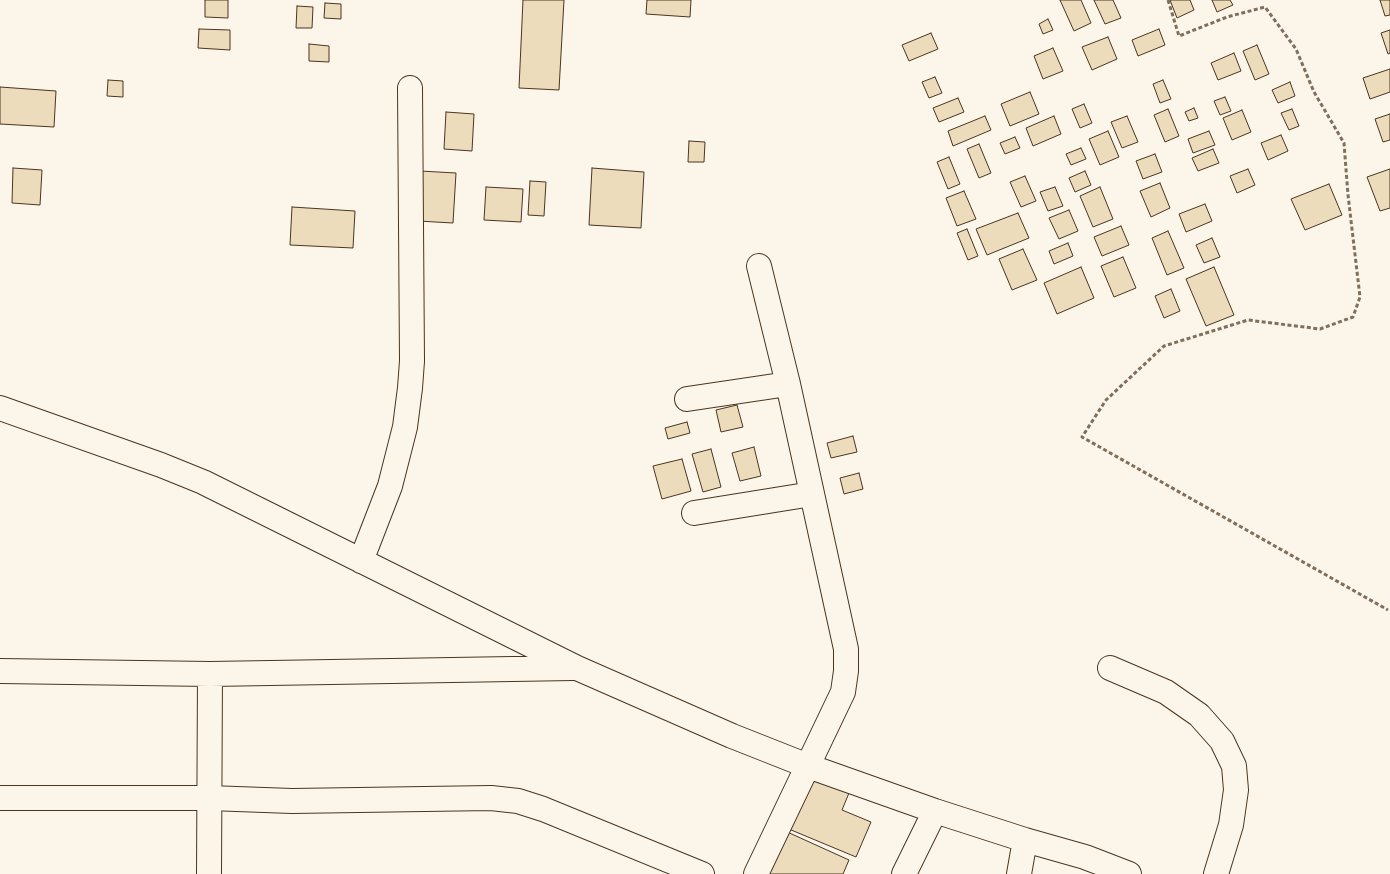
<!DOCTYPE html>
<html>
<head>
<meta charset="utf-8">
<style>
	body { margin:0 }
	canvas { display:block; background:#fbf6e9 }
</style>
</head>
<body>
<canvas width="1390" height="874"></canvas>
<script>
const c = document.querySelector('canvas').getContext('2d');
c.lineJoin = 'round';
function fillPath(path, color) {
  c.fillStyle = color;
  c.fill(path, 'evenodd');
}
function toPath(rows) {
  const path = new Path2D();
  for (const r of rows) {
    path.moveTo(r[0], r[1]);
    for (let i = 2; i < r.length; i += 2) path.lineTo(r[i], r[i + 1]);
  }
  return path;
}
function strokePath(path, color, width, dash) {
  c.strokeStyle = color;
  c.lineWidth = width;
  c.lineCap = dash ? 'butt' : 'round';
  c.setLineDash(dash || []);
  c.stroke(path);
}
const building = toPath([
	[205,0,228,0,228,18,205,17,205,0],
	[523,0,564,0,559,90,519,88,523,0],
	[647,0,691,0,690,17,646,14,647,0],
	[1060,0,1081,0,1091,23,1074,31,1060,0],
	[1094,0,1113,0,1121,18,1105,24,1094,0],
	[1170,0,1190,0,1194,10,1177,18,1170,0],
	[1212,0,1230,0,1233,5,1217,12,1212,0],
	[1380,0,1390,0,1390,15,1385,16,1380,0],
	[325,3,341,4,341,19,324,18,325,3],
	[297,6,313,7,312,28,296,28,297,6],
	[1048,19,1053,30,1043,34,1039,24,1048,19],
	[199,29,230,30,230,50,198,48,199,29],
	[1159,29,1165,45,1138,56,1132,40,1159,29],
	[1390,30,1390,53,1388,54,1381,33,1390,30],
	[931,33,938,49,909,61,902,45,931,33],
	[1108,37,1117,59,1092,70,1082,47,1108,37],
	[309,44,329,46,329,62,309,61,309,44],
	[1257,45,1269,74,1255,80,1243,51,1257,45],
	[1053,48,1063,71,1043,79,1034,56,1053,48],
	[1234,53,1241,71,1218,80,1211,63,1234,53],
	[1390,69,1390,92,1370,99,1363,78,1390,69],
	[935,77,942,93,929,98,922,82,935,77],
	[108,80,123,81,123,97,107,96,108,80],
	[1163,80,1171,99,1160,103,1153,84,1163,80],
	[1290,82,1295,96,1278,103,1272,90,1290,82],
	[0,87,56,91,54,127,0,124,0,87],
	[1030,92,1039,114,1010,126,1001,104,1030,92],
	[1225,97,1231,111,1220,115,1214,101,1225,97],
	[958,98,964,112,939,122,933,108,958,98],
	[1084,104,1092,123,1080,128,1072,109,1084,104],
	[1194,108,1198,118,1189,121,1185,112,1194,108],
	[1168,109,1179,136,1165,142,1154,115,1168,109],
	[1292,109,1299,126,1289,130,1281,113,1292,109],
	[1242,110,1251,132,1232,140,1223,118,1242,110],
	[446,112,474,114,472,151,444,149,446,112],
	[1390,114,1390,140,1383,142,1375,119,1390,114],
	[985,116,991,130,953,146,948,131,985,116],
	[1054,116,1061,134,1033,146,1026,128,1054,116],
	[1127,116,1138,142,1122,148,1111,122,1127,116],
	[1108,131,1119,157,1100,165,1089,139,1108,131],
	[1209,131,1215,145,1193,153,1188,139,1209,131],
	[1281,135,1288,151,1268,160,1261,143,1281,135],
	[1015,137,1020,148,1005,154,1000,143,1015,137],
	[689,141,705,142,704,162,688,162,689,141],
	[979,144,991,173,979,178,967,149,979,144],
	[1081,148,1086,159,1071,165,1066,154,1081,148],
	[1213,149,1219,163,1198,171,1192,158,1213,149],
	[1155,154,1162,172,1143,179,1136,161,1155,154],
	[949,157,960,184,948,189,937,162,949,157],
	[13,168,42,170,40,205,12,203,13,168],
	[592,168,644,172,641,228,589,225,592,168],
	[1248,169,1255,185,1237,193,1230,176,1248,169],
	[1390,169,1390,208,1380,211,1367,177,1390,169],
	[420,171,456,173,453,223,418,221,420,171],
	[1085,171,1091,185,1075,192,1069,178,1085,171],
	[1025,176,1036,201,1021,207,1010,182,1025,176],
	[530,181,546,182,544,216,528,215,530,181],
	[1160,183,1170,208,1151,217,1140,191,1160,183],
	[1329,184,1342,215,1305,230,1291,199,1329,184],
	[486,187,523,189,521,222,484,220,486,187],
	[1055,187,1063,206,1048,211,1040,192,1055,187],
	[1100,187,1113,219,1093,227,1080,196,1100,187],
	[964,191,976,219,957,226,946,198,964,191],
	[1205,204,1212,221,1186,232,1179,214,1205,204],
	[292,207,355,211,353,248,290,245,292,207],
	[1069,210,1078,231,1059,239,1049,218,1069,210],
	[1018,213,1029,238,987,255,976,229,1018,213],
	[1121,226,1129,245,1102,256,1094,237,1121,226],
	[967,229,978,256,968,260,957,233,967,229],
	[1168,231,1184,268,1167,275,1152,238,1168,231],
	[1212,238,1220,257,1204,263,1196,245,1212,238],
	[1068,243,1073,256,1054,264,1049,251,1068,243],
	[1023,249,1037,280,1012,290,999,259,1023,249],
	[1123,257,1136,288,1114,297,1101,266,1123,257],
	[1081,267,1094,298,1057,314,1044,283,1081,267],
	[1214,267,1234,315,1206,326,1186,279,1214,267],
	[1171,289,1180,311,1164,318,1155,296,1171,289],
	[737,405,743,427,721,432,716,410,737,405],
	[687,422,690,433,668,439,665,428,687,422],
	[853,436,857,452,831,458,827,443,853,436],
	[754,447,761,476,740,481,732,453,754,447],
	[711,449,721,487,703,492,692,454,711,449],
	[682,459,691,491,662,499,653,466,682,459],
	[859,473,863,489,844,494,840,478,859,473],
	[806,775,849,793,842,810,871,822,856,857,784,827,806,775],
	[785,831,849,860,843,874,770,874,767,873,785,831]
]);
const path = toPath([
	[1168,0,1179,36,1227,17,1265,7,1296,49,1314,92,1344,143,1348,195,1360,297,1353,317,1320,329,1248,320,1164,346,1106,400,1082,437,1388,610]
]);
const minor = toPath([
	[687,399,788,384],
	[0,408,161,465,203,482,577,668,732,736,808,766,935,811,1025,840,1085,857,1129,874],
	[694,513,812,494],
	[361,561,390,486,405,427,410,388,412,361,410,88],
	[1110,668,1166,692,1199,715,1222,741,1234,766,1236,790,1231,825,1216,874],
	[0,671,210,674,573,668],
	[0,798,209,798,292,801,491,798,518,801,543,809,702,874],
	[209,874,210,674],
	[756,874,843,692,846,671,846,649,788,384,759,266],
	[904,874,935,811],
	[1019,874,1025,840]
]);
fillPath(building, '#ecdcbc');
strokePath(building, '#4a3520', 1);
strokePath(minor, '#4a3520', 26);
strokePath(path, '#7f6f5c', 3, [4, 2.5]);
strokePath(minor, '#fbf6e9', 24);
</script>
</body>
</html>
